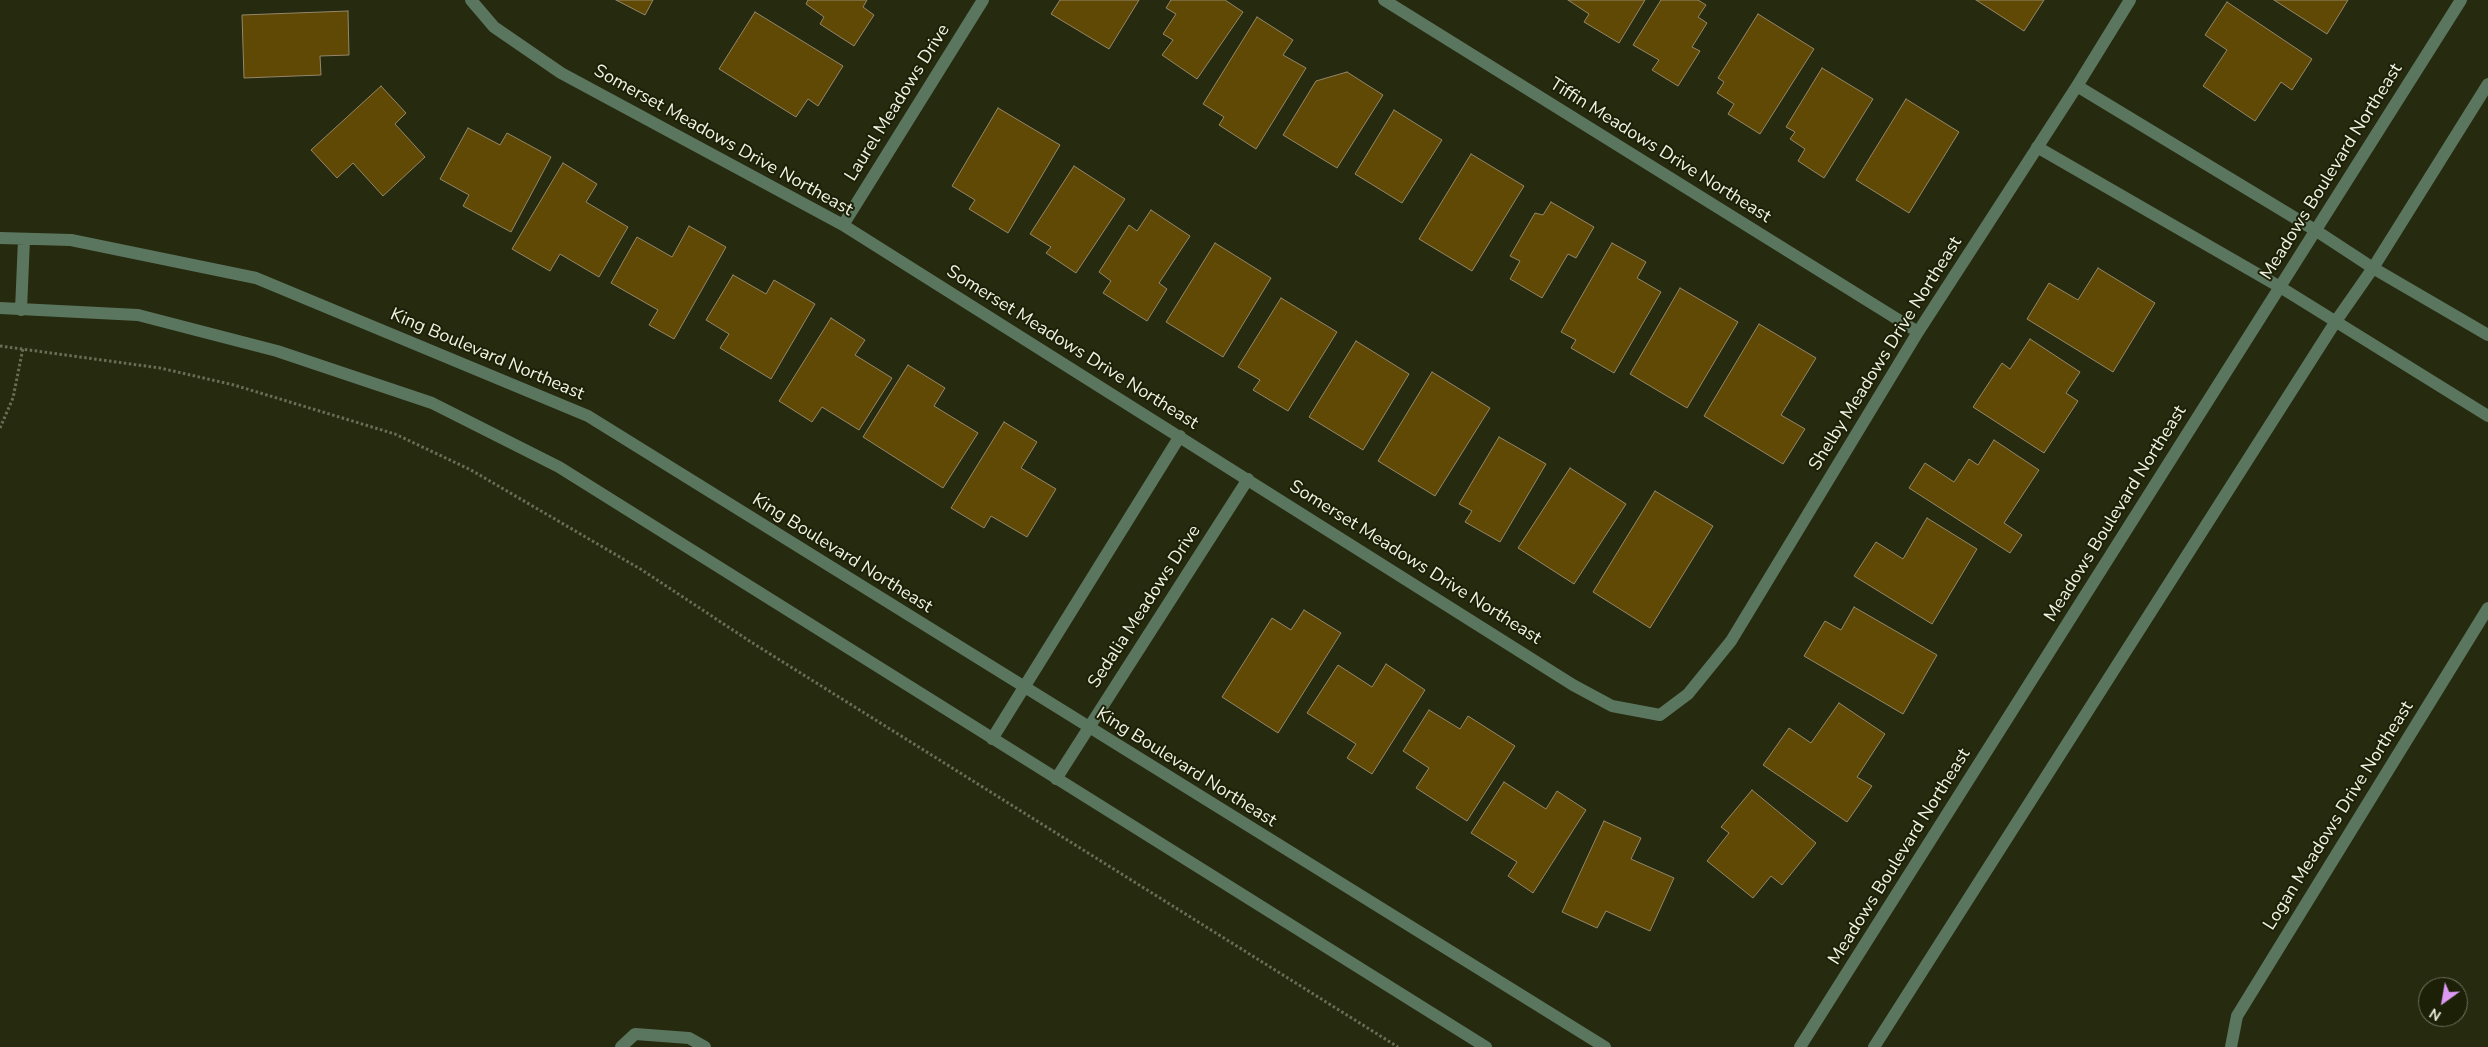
<!DOCTYPE html>
<html>
<head>
<meta charset="utf-8">
<style>
	body { margin:0 }
	#map { position:relative; width:2488px; height:1047px; overflow:hidden; background:#262a0f; font-family:"Nunito Sans",sans-serif }
	canvas { display:block }
	.north { position:absolute; left:2418px; top:977px; width:50px; height:50px; box-sizing:border-box; background:#1c2006; border:1px solid #70745e; border-radius:50%; rotate:212deg; font-size:14px; font-weight:700; line-height:20px; text-align:center; color:#eff3e3 }
	.north::after { content:''; display:block; margin:auto; width:18px; height:22px; background:#dc99f4; clip-path:polygon(50% 0,100% 100%,50% 72%,0 100%) }
</style>
</head>
<body>
<div id="map">
<canvas width="2488" height="1047"></canvas>
<div class="north">N</div>
</div>
<script>
const c = document.querySelector('canvas').getContext('2d');
c.lineJoin = 'round';
function fillPath(path, color) {
  c.fillStyle = color;
  c.fill(path, 'evenodd');
}
function toPath(rows) {
  const path = new Path2D();
  for (const r of rows) {
    path.moveTo(r[0], r[1]);
    for (let i = 2; i < r.length; i += 2) path.lineTo(r[i], r[i + 1]);
  }
  return path;
}
function strokePath(path, color, width, dash) {
  c.strokeStyle = color;
  c.lineWidth = width;
  c.lineCap = dash ? 'butt' : 'round';
  c.setLineDash(dash || []);
  c.stroke(path);
}
function label(font, color, halo, rows, align = 'center') {
  c.font = font + ' "Nunito Sans",sans-serif';
  c.lineWidth = 4;
  c.setLineDash([]);
  c.textBaseline = 'middle';
  c.strokeStyle = halo;
  c.fillStyle = color;
  for (const [text, x, y, turn = 0] of rows) {
    c.save();
    c.translate(x, y);
    c.rotate((+turn || 0) * Math.PI / 180);
    c.textAlign = isNaN(turn) ? turn : align;
    if (halo) c.strokeText(text, 0, 0);
    c.fillText(text, 0, 0);
    c.restore();
  }
}
const building = toPath([
	[616,0,653,0,645,15,616,0],
	[808,0,867,0,863,7,874,15,854,46,820,24,824,17,806,4,808,0],
	[1060,0,1139,0,1109,49,1051,14,1060,0],
	[1171,0,1225,0,1243,12,1197,79,1162,55,1173,40,1163,34,1176,14,1166,8,1171,0],
	[1568,0,1645,0,1619,43,1584,22,1589,14,1568,0],
	[1661,0,1698,0,1706,5,1698,17,1707,23,1692,47,1700,51,1678,86,1652,70,1659,60,1633,45,1661,0],
	[1976,0,2044,0,2024,31,1976,0],
	[2274,0,2348,0,2327,34,2274,0],
	[2227,2,2312,59,2292,90,2281,82,2255,121,2203,86,2227,50,2205,35,2227,2],
	[348,11,349,55,320,56,321,75,244,78,242,15,348,11],
	[755,12,843,66,818,106,808,99,796,117,719,69,755,12],
	[1758,14,1814,49,1760,134,1728,114,1734,104,1717,93,1724,82,1718,78,1758,14],
	[1257,17,1293,40,1283,55,1306,68,1256,149,1219,125,1224,117,1203,104,1257,17],
	[1822,68,1873,99,1824,178,1798,161,1805,149,1790,139,1795,132,1786,127,1822,68],
	[1347,72,1383,95,1337,168,1283,135,1316,81,1347,72],
	[381,86,406,113,395,124,425,157,383,196,353,163,337,178,311,150,381,86],
	[1906,99,1959,132,1909,213,1856,180,1906,99],
	[998,108,1060,145,1008,233,969,209,975,200,952,186,998,108],
	[1394,110,1442,140,1402,203,1355,174,1394,110],
	[468,128,500,145,507,133,551,157,511,232,463,206,469,195,440,179,468,128],
	[1471,154,1524,186,1472,271,1419,239,1471,154],
	[563,163,597,184,586,202,628,227,599,277,560,254,550,271,512,249,563,163],
	[1074,166,1125,199,1076,273,1046,253,1051,247,1030,234,1074,166],
	[1551,202,1594,227,1576,258,1568,254,1542,298,1510,279,1520,261,1510,256,1535,213,1543,215,1551,202],
	[1151,210,1190,236,1159,283,1167,289,1147,321,1103,293,1111,281,1099,272,1129,225,1137,231,1151,210],
	[689,226,726,247,674,339,649,325,658,310,611,283,637,237,672,257,689,226],
	[1215,243,1271,278,1223,357,1166,322,1215,243],
	[1612,243,1646,262,1637,278,1661,292,1614,373,1571,348,1576,340,1561,332,1612,243],
	[2098,268,2155,303,2113,372,2027,319,2049,283,2078,300,2098,268],
	[733,275,766,294,774,280,815,304,771,379,720,348,729,334,706,320,733,275],
	[1680,288,1738,322,1687,408,1630,374,1680,288],
	[1281,298,1337,332,1288,411,1253,390,1260,380,1238,367,1281,298],
	[831,318,865,340,855,355,892,378,859,430,822,407,812,422,779,401,831,318],
	[1759,324,1816,358,1781,415,1805,429,1783,464,1704,416,1759,324],
	[2030,339,2080,372,2066,393,2078,401,2044,453,1973,407,2002,363,2010,369,2030,339],
	[1356,341,1409,374,1363,450,1309,417,1356,341],
	[908,365,945,388,934,406,978,433,943,488,863,437,908,365],
	[1432,372,1490,408,1435,496,1378,461,1432,372],
	[1004,422,1037,442,1021,468,1056,489,1027,537,991,516,984,528,951,508,1004,422],
	[1499,437,1546,464,1500,542,1465,522,1472,511,1459,504,1499,437],
	[1994,440,2039,470,2004,523,2022,535,2010,553,1909,488,1925,463,1954,482,1969,459,1978,465,1994,440],
	[1570,468,1626,504,1574,584,1518,548,1570,468],
	[1655,491,1713,526,1650,628,1593,592,1655,491],
	[1927,518,1977,549,1932,624,1854,576,1876,542,1903,559,1927,518],
	[1854,607,1937,655,1903,714,1804,656,1825,621,1841,630,1854,607],
	[1304,610,1341,633,1278,733,1222,697,1272,618,1291,630,1304,610],
	[1386,664,1425,690,1372,774,1347,758,1356,744,1307,713,1338,665,1372,687,1386,664],
	[1839,703,1885,734,1857,777,1872,786,1847,822,1763,765,1789,728,1811,743,1839,703],
	[1429,710,1460,729,1468,716,1515,746,1467,821,1416,788,1429,768,1403,751,1429,710],
	[1504,782,1546,809,1557,791,1586,810,1533,893,1508,876,1517,862,1471,833,1504,782],
	[1752,790,1816,843,1782,885,1771,876,1753,898,1707,861,1729,833,1721,827,1752,790],
	[1604,821,1641,838,1631,859,1674,878,1650,931,1606,911,1597,928,1562,912,1604,821]
]);
const path = toPath([
	[0,346,160,368,234,385,395,434,471,470,642,570,751,642,1398,1047],
	[0,428,13,398,23,348]
]);
const minor = toPath([
	[471,0,494,27,561,73,843,225,1573,685,1612,706,1660,715,1688,694,1731,641,1918,332,2077,86,2130,0],
	[1384,0,1918,332],
	[2077,86,2315,230,2373,268,2488,335],
	[2037,147,2280,287,2488,416],
	[843,225,983,0],
	[0,238,71,240,256,278,588,416,1605,1047],
	[0,308,138,315,277,351,432,403,559,467,1486,1047],
	[21,310,24,239],
	[992,739,1180,436],
	[1056,779,1248,479],
	[621,1047,635,1034,689,1038,705,1047],
	[1800,1047,2461,0],
	[1874,1047,2336,321,2373,268,2488,84],
	[2231,1047,2237,1016,2488,608]
]);
const streetNames = [
	["Laurel Meadows Drive",898,103,-58],
	["Somerset Meadows Drive Northeast",723,141,29],
	["Tiffin Meadows Drive Northeast",1660,151,32],
	["Meadows Boulevard Northeast",2332,172,-58],
	["Somerset Meadows Drive Northeast",1072,348,32],
	["Shelby Meadows Drive Northeast",1886,354,-58],
	["King Boulevard Northeast",487,355,23],
	["Meadows Boulevard Northeast",2116,514,-58],
	["King Boulevard Northeast",842,554,32],
	["Somerset Meadows Drive Northeast",1415,563,32],
	["Sedalia Meadows Drive",1145,607,-57],
	["King Boulevard Northeast",1186,768,32],
	["Logan Meadows Drive Northeast",2339,816,-58],
	["Meadows Boulevard Northeast",1900,857,-58]
];
fillPath(building, '#604805');
strokePath(building, '#94876a', 1);
strokePath(path, '#6a6e56', 3, [2.5, 2.5]);
strokePath(minor, '#5b765f', 12);
label('18px', '#eff3e3', '#1c2006', streetNames);
</script>
</body>
</html>
